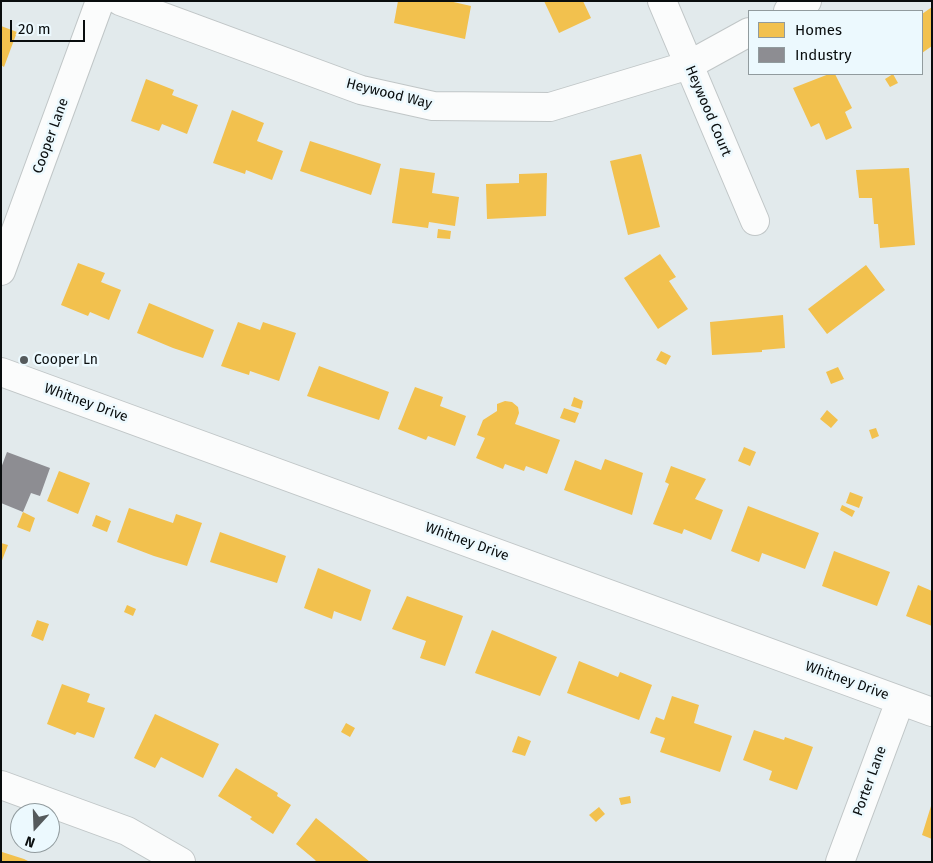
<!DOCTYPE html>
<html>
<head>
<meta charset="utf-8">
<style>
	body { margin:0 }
	#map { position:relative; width:933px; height:863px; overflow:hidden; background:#e2eaec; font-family:"Fira Sans",sans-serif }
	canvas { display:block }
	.frame { position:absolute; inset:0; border:2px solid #090d0e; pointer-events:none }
	.legend { position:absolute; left:748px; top:10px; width:175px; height:65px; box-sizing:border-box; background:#ecf9fe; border:1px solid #919b9e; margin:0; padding:6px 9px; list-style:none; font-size:15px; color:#090d0e }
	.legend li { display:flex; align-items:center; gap:10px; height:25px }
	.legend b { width:25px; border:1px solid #919b9e }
	.north { position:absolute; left:10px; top:803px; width:50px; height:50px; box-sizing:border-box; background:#ecf9fe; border:1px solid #919b9e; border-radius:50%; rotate:200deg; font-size:14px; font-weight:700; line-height:20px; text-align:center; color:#090d0e }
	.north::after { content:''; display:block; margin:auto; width:18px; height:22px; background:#555a5c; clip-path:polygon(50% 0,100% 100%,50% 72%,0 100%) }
	.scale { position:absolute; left:10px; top:20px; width:75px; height:22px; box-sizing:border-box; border:2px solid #090d0e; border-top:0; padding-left:6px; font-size:15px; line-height:18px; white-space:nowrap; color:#090d0e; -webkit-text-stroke:4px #ecf9fe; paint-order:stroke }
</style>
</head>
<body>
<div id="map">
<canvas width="933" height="863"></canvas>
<div class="frame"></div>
<ul class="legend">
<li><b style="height:14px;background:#f2c14e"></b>Homes</li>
<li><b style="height:14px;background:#8d8d92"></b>Industry</li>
</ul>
<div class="north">N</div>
<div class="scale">20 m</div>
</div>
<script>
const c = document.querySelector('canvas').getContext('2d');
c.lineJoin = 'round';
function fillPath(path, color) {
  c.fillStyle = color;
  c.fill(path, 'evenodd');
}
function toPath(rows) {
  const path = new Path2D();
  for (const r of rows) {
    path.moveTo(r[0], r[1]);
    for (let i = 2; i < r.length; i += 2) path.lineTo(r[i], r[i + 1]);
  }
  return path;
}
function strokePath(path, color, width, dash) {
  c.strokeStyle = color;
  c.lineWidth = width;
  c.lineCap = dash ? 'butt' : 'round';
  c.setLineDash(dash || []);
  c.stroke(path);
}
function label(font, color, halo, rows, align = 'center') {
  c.font = font + ' "Fira Sans",sans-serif';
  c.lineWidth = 5;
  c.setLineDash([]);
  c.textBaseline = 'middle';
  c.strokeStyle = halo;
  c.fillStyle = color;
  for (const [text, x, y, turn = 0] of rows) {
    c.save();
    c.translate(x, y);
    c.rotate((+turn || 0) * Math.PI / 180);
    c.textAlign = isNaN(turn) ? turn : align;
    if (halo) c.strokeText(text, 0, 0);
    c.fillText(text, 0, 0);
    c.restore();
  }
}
const homes = toPath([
	[398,1,449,1,471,6,465,39,394,23],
	[544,1,583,1,591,18,559,33],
	[932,7,932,46,922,53,922,14],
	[1,26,17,32,4,67,1,65],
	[829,74,835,74,852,108,845,112,852,128,826,140,819,123,811,127,793,88],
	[893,74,898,83,890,87,885,79],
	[146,79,174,90,172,95,198,105,187,134,162,124,159,131,131,121],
	[232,110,264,123,257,141,283,151,272,180,246,170,245,174,213,163],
	[310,141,381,164,371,195,300,171],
	[641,154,660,227,628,235,610,161],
	[400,168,435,173,432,193,459,197,455,226,429,222,428,228,392,223],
	[909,168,915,245,880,248,878,224,874,224,872,198,859,198,856,170],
	[547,173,546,216,487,219,486,184,519,183,519,174],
	[438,229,451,231,450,239,437,238],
	[660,254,676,277,669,281,688,309,658,329,624,278],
	[78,263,105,273,101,282,121,290,109,320,90,312,88,316,61,305],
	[866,265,885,290,827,334,808,309],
	[149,303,214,330,203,358,173,348,137,333],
	[783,315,785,348,762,350,762,352,712,355,710,322],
	[238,322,260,330,263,322,296,333,279,381,250,371,249,375,221,366],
	[661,351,671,356,666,365,656,360],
	[319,366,389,392,379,420,307,396],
	[838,367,844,379,831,384,826,372],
	[415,387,443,397,440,406,466,416,455,446,428,436,426,440,398,429],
	[574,397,583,401,581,409,571,406],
	[505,401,512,402,518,407,519,413,515,424,560,440,547,474,526,466,524,471,505,464,503,469,476,458,485,438,477,435,483,420,497,411,497,404],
	[564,408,579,413,575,423,560,418],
	[827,410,838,420,831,428,820,419],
	[876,428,879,436,872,439,869,430],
	[744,447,756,452,750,466,738,461],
	[605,459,643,473,632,515,564,490,575,460,601,470],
	[671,466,706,479,695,499,723,510,711,540,684,529,682,534,653,524,669,484,665,482],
	[59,471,90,483,78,514,47,501],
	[850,492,863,497,859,508,846,503],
	[842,505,855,511,852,517,840,510],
	[748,506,819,533,805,569,762,553,759,562,731,551],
	[129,508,173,523,176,514,202,523,187,566,154,556,117,542],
	[23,512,35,518,30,532,17,527],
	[96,515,111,521,107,532,92,526],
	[220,532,286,556,277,583,210,562],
	[1,543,8,545,1,563],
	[834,551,890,572,877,606,822,586],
	[318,568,371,590,361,621,334,611,332,619,304,608],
	[918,585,932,591,932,626,906,616],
	[407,596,463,616,445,666,420,658,426,641,392,629],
	[127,605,136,609,133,616,124,612],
	[37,620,49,624,43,641,31,636],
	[492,630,557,657,540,696,475,673],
	[579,661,618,677,620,672,652,685,639,720,567,693],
	[62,684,90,694,87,702,105,708,94,738,77,732,75,735,47,724],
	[672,696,699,705,694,723,732,736,720,772,660,752,665,738,650,733,656,717,664,720],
	[155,714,219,744,203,778,161,757,155,768,134,758],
	[346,723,355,728,350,737,341,732],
	[754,730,784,740,785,737,813,747,797,790,769,780,772,771,743,760],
	[518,736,531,741,525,756,512,752],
	[236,768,278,793,277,796,291,805,273,834,250,819,252,817,218,796],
	[630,796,631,803,621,805,619,798],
	[931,806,932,806,932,839,922,835],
	[599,807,605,814,596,822,589,815],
	[316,818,352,847,370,862,317,862,314,859,296,844],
	[2,852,24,859,30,862,1,862]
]);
const industry = toPath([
	[7,452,50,468,40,496,31,493,23,512,1,503,1,468]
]);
const minor = toPath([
	[120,1,361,90,433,106,550,107,689,65,749,32],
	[662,1,755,221],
	[788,11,807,1],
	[1,271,100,1],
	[1,372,932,712],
	[1,785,127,831,181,862],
	[840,862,900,701]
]);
const markers = [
	[24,360,5,"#555a5c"]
];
const streetNames = [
	["Heywood Way",389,94,14],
	["Heywood Court",708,111,67],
	["Cooper Lane",51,136,-70],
	["Whitney Drive",86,403,20],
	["Whitney Drive",467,542,20],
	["Whitney Drive",847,681,20],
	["Porter Lane",870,781,-70]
];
const poiNames = [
	["Cooper Ln",34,360]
];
fillPath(homes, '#f2c14e');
fillPath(industry, '#8d8d92');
strokePath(minor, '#c0c6c7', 30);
strokePath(minor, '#fbfcfc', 28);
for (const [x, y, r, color] of markers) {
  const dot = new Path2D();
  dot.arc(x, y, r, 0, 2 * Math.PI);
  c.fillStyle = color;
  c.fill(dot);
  strokePath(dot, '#ecf9fe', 2);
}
label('14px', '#090d0e', '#ecf9fe', streetNames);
label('14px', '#090d0e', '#ecf9fe', poiNames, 'left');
</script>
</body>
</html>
